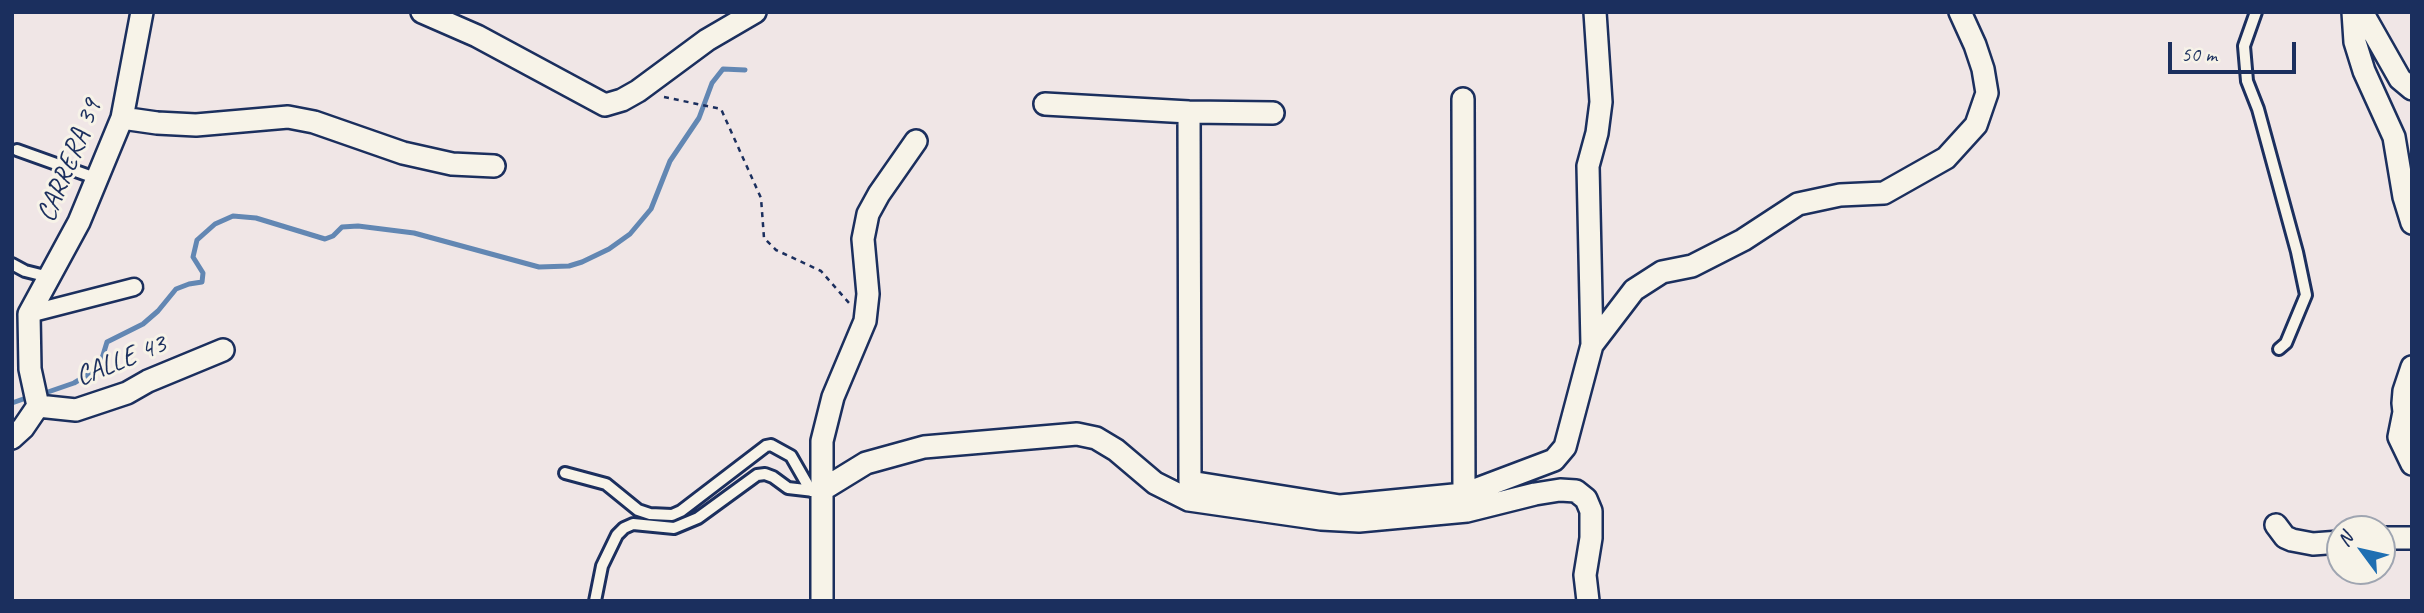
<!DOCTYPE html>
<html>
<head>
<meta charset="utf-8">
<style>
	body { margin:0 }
	#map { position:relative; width:2424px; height:613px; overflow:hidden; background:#f0e6e6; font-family:Caveat,sans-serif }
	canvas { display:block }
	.frame { position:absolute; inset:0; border:14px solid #1b2f5e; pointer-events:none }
	.north { position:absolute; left:2326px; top:515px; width:70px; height:70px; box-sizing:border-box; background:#f7f3e8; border:2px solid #9fa5b1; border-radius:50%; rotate:303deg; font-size:19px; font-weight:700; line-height:28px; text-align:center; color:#1b2f5e }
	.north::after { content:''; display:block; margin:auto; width:24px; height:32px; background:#1f6fb2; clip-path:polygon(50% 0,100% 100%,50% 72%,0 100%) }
	.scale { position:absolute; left:2168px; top:42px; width:128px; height:32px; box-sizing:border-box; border:4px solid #1b2f5e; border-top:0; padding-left:9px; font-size:21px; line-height:24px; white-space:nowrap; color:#1b2f5e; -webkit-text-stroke:5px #f7f3e8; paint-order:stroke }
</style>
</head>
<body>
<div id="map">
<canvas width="2424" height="613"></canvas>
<div class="frame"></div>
<div class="north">N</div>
<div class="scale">50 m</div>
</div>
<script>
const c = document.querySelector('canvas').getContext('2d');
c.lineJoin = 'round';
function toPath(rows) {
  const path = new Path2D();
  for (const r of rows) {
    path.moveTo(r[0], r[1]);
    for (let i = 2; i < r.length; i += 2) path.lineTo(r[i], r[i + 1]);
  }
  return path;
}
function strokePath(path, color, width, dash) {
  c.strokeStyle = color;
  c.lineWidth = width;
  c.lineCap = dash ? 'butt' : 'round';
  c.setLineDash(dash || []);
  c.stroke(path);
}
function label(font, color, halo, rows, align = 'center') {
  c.font = font + ' Caveat,sans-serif';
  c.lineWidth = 6;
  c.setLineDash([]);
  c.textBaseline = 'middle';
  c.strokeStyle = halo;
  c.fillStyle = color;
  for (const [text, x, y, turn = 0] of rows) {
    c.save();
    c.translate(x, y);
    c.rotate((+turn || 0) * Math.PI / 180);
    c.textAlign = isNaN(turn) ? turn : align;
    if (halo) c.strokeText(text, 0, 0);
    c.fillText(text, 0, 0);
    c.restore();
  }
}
const stream = toPath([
	[45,393,74,383,89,374,100,365,107,342,143,324,158,311,176,289,189,284,202,282,203,273,193,257,197,240,215,224,233,216,256,218,325,239,333,236,342,227,358,226,414,233,539,267,569,266,582,262,609,249,630,234,651,209,670,161,699,118,712,83,723,69,745,70],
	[12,403,29,397]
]);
const path = toPath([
	[664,97,721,109,761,198,764,238,776,250,821,271,849,303]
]);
const service = toPath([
	[2256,12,2244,46,2247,81,2258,109,2297,252,2306,295,2286,343,2279,349],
	[17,150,98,179],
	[12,264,25,271,49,277],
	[565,473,606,484,638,510,650,514,672,515,681,511,766,446,771,445,791,456,811,491],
	[595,601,602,566,617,535,624,528,633,524,674,528,698,518,757,475,765,474,773,477,788,488,814,491]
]);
const pedestrian = toPath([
	[29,314,134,287]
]);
const minor = toPath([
	[422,12,477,36,605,105,622,100,638,91,707,40,755,12],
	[2353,12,2355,42,2364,71,2394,137,2404,197,2412,223],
	[2362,12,2400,79,2412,89],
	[1463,99,1464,494],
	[1045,104,1189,112,1273,113],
	[1189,112,1190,482,1340,506,1464,494,1554,460,1565,447,1592,345,1634,290,1662,272,1692,266,1743,240,1798,204,1840,195,1884,193,1946,158,1976,125,1987,93,1983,69,1975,45,1960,12],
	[122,118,157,123,196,125,288,117,314,122,403,153,452,164,494,166],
	[1592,345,1588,166,1597,133,1601,102,1595,12],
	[2412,367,2404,391,2403,403,2404,412,2412,422],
	[38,406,76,410,127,393,148,381,223,350],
	[2404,412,2399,437,2412,464],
	[12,438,23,428,38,406,30,369,29,314,79,222,122,118,142,12],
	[822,490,866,463,924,447,1077,434,1096,438,1116,450,1155,483,1189,500,1321,519,1359,521,1467,511,1535,494,1560,490,1576,491,1586,499,1591,511,1591,538,1585,575,1588,601],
	[2276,525,2285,537,2292,540,2313,544,2340,542],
	[2382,538,2412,538],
	[822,601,822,441,833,397,865,321,868,294,863,239,868,214,879,194,916,141]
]);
const streetNames = [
	["CARRERA 39",70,161,-68],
	["CALLE 43",121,361,-22]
];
strokePath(stream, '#6287b3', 5);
strokePath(service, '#1b2f5e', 16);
strokePath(pedestrian, '#1b2f5e', 21);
strokePath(minor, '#1b2f5e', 26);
strokePath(path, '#1b2f5e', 2.5, [5, 5]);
strokePath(service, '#f7f3e8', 10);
strokePath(pedestrian, '#f7f3e8', 16);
strokePath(minor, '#f7f3e8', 21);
label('28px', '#1b2f5e', '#f7f3e8', streetNames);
</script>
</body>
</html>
